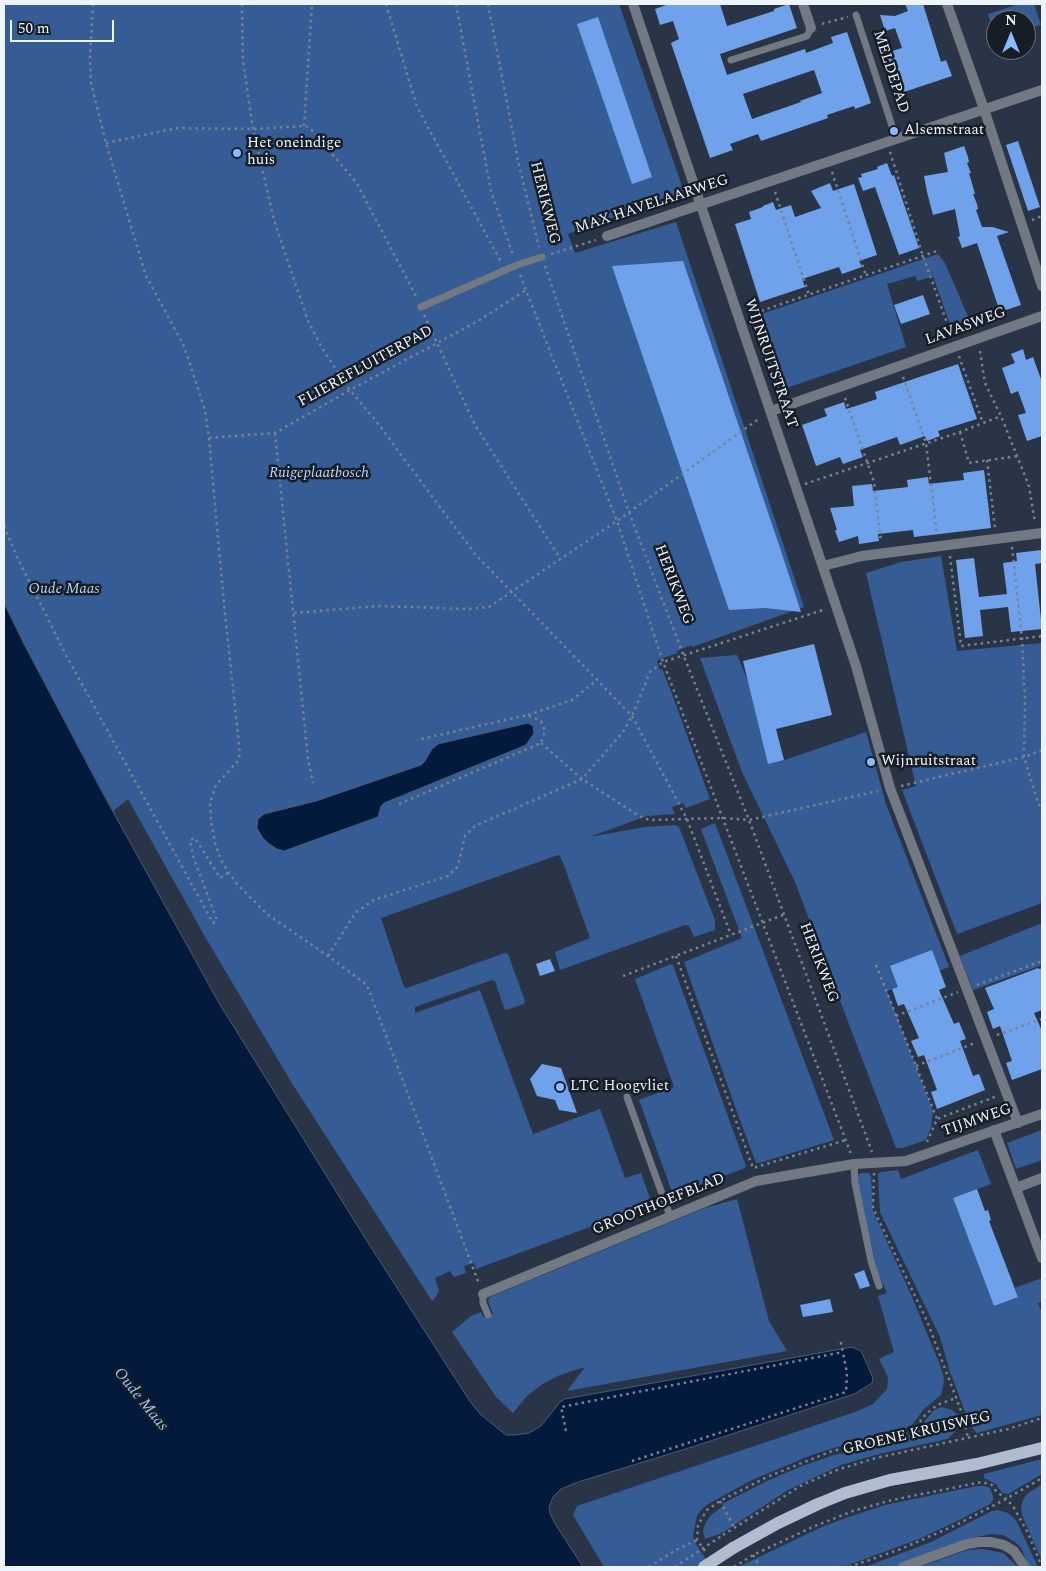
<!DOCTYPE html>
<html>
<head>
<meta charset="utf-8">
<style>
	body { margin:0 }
	#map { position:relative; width:1046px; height:1571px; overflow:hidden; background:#293547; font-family:Spectral,serif }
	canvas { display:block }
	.frame { position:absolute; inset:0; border:5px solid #eef4fd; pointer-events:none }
	.north { position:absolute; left:986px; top:10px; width:50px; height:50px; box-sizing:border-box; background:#171d25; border:1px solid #6d737b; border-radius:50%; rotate:0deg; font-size:14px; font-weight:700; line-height:20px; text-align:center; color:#eef4fd }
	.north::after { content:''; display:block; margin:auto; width:18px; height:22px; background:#8cb9fc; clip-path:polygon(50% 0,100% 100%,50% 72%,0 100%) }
	.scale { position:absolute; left:10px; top:20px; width:104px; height:22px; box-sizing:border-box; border:2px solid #eef4fd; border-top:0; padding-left:6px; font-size:15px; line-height:18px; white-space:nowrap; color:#eef4fd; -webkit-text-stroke:4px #171d25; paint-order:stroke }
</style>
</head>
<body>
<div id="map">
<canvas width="1046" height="1571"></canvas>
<div class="frame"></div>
<div class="north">N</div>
<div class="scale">50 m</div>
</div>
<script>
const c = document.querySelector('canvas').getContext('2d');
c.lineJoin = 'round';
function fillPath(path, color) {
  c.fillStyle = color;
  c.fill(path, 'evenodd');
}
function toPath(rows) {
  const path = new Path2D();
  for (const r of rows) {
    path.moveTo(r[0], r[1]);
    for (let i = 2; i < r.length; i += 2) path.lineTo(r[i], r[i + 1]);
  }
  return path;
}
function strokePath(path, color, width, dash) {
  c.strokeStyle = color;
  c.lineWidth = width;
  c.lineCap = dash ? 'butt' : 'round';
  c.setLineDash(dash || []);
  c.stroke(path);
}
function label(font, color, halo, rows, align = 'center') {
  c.font = font + ' Spectral,serif';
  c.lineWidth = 5;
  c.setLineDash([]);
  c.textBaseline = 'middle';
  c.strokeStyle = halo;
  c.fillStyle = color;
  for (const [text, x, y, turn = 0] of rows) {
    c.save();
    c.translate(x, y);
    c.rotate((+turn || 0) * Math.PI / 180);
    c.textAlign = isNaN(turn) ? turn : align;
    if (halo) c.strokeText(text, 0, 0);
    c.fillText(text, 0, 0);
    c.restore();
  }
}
const green = toPath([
	[4,4,619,4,684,192,568,234,575,253,676,222,804,607,692,647,691,645,677,651,677,653,658,660,657,662,660,670,662,669,672,694,710,799,686,808,683,803,672,807,675,814,647,816,589,837,645,827,675,825,679,827,715,920,715,930,694,937,689,926,685,925,560,970,555,952,590,938,565,868,560,856,558,855,381,918,404,987,407,988,505,953,508,954,525,1001,524,1004,506,1010,504,1008,495,981,492,980,415,1007,415,1013,480,990,533,1134,600,1109,625,1178,641,1173,652,1204,476,1269,474,1263,464,1266,466,1273,454,1277,450,1271,435,1278,439,1291,435,1298,432,1301,293,1085,204,935,128,799,113,811,24,644,4,603],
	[1019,4,1034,4,1041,25,1026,29,1026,20,996,20,996,38,988,14],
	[938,254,945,263,969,319,951,327,933,276,918,281,915,276,887,284,906,347,775,392,750,318],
	[941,556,957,651,1042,643,1042,903,957,934,902,790,916,786,866,573,901,562],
	[737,655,782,761,866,732,886,804,949,967,887,991,933,1111,931,1127,926,1140,902,1148,896,1148,795,882,742,772,700,658],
	[715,823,834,1140,759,1163,756,1163,738,1115,684,962,742,938,701,829],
	[1042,923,1042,965,973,990,960,956],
	[671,964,673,965,746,1166,745,1168,673,1195,639,1100,674,1087,635,979],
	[1042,1130,1042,1160,1016,1169,1007,1143],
	[978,1150,991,1184,953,1198,994,1306,1018,1296,1015,1288,1042,1278,1042,1302,1038,1303,1042,1313,1042,1415,977,1433,971,1427,950,1372,940,1337,880,1212,878,1174,881,1172,898,1170,901,1179],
	[860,1173,869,1173,871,1176,873,1211,912,1297,940,1365,944,1378,943,1387,941,1395,924,1409,912,1425,901,1431,833,1448,809,1456,752,1480,708,1504,702,1509,697,1516,693,1535,696,1544,711,1567,604,1567,573,1515,577,1506,858,1411,873,1404,887,1389,888,1377,879,1359,894,1352,878,1296,887,1293,878,1273,867,1228,858,1183,858,1176],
	[737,1199,769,1321,787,1351,567,1391,585,1367,560,1375,544,1383,527,1396,513,1413,496,1397,452,1332,471,1316,481,1312,483,1317,493,1314,488,1301,490,1297,705,1208],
	[942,1407,952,1410,957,1414,959,1420,959,1424,954,1433,947,1439,879,1454,841,1465,788,1490,722,1533,705,1539,703,1531,705,1524,710,1516,723,1506,722,1504,767,1481,802,1466,834,1455,898,1441,908,1436,918,1429,934,1410],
	[1042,1459,1042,1474,1008,1494,1002,1493,996,1484,984,1478,984,1474],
	[1042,1484,1042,1561,1022,1515,1021,1508,1023,1500,1027,1494],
	[977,1486,985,1486,990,1488,993,1496,993,1500,990,1504,957,1521,919,1539,843,1567,738,1567,822,1527,843,1519,885,1505],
	[998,1510,1008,1513,1016,1520,1038,1567,1029,1567,1021,1548,1015,1542,1003,1535,991,1534,972,1538,895,1567,865,1567,931,1542,992,1511],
	[982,1549,1003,1553,1018,1567,919,1567,968,1550]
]);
const water = toPath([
	[4,603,24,644,101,790,219,1003,365,1238,469,1400,480,1414,506,1435,515,1435,529,1433,541,1426,560,1402,565,1399,852,1347,861,1351,873,1378,872,1383,854,1394,692,1447,578,1482,561,1489,553,1497,549,1507,550,1513,554,1522,583,1567,4,1567,4,603],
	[528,723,533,726,534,733,526,745,384,803,381,806,378,817,284,851,277,849,268,843,262,837,257,828,258,819,264,814,316,801,421,765,425,761,432,749,438,744,528,723]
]);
const building = toPath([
	[669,4,720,4,727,26,774,11,774,9,789,4,797,28,720,54,727,75,805,49,806,53,833,43,831,37,847,32,871,103,855,109,854,106,827,115,828,118,761,141,758,134,730,144,733,150,710,158,671,43,679,39,673,21,660,25,655,9],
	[814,70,822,93,800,101,801,102,752,119,743,94],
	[905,4,923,4,941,62,946,60,952,76,904,92,894,62,889,63,886,53,902,48,895,28,885,31,880,15,895,16,908,11],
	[598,17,652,177,632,184,577,24],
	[1018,141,1040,207,1028,211,1006,145],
	[964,146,968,157,969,162,967,163,971,173,969,173,975,194,973,194,977,204,978,209,976,210,982,227,992,227,1009,232,997,236,1021,305,1000,312,977,243,962,248,958,237,960,236,955,209,933,215,927,192,924,176,948,172,944,153],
	[887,163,892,176,894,175,919,248,899,255,875,187,863,191,858,178,862,177,861,174,878,169,877,167],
	[830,183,833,191,854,184,877,255,859,261,862,267,842,274,839,267,802,279,805,287,760,302,735,224,751,219,749,212,763,207,763,206,773,202,776,210,791,205,795,217,821,208,811,191],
	[683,261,780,548,801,612,765,608,729,610,612,266],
	[923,295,930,314,901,324,894,305],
	[1023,349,1026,360,1033,357,1042,382,1042,436,1027,441,1018,415,1026,413,1018,391,1011,394,1002,368,1015,363,1011,354],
	[958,364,977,419,938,431,940,436,927,441,925,436,900,445,897,437,860,450,863,457,843,464,840,457,816,466,802,425,827,416,824,409,844,402,846,409,859,405,877,399,875,392],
	[984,470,991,528,914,537,913,530,878,534,879,541,859,544,858,536,839,542,835,530,837,530,830,508,854,506,852,486,872,484,873,491,908,487,907,480,928,477,929,484,964,480,963,473],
	[1041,550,1042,563,1035,564,1042,629,1011,632,1008,607,980,610,983,636,965,638,956,560,974,558,979,597,1007,594,1003,563,1017,561,1016,553],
	[814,644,832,715,776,729,784,760,768,764,743,661],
	[932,950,946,987,939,990,954,1024,959,1022,966,1039,960,1041,973,1076,979,1074,985,1090,937,1109,931,1092,937,1090,924,1055,918,1057,911,1041,919,1038,904,1004,898,1006,892,989,898,987,890,966],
	[550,959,555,971,540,976,536,964],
	[1038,968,1039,969,1042,968,1042,1010,1034,1013,1042,1031,1042,1069,1012,1080,1006,1063,1012,1061,1000,1026,993,1029,987,1012,994,1009,985,988],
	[542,1064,561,1068,577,1113,559,1110,555,1100,537,1096,530,1079],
	[977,1189,985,1211,988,1210,991,1220,989,1221,1018,1297,994,1306,953,1198],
	[864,1270,870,1286,860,1289,854,1274],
	[830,1299,833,1312,803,1317,800,1305]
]);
const path = toPath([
	[93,4,90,58,91,83,106,143,146,276,183,344,188,358,205,410,209,438,224,604,240,754,237,762,216,785,210,803,211,820,215,843,221,860,229,873,237,884,267,914,328,956,367,985,479,1284],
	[242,4,243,61,253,129,274,220,308,321,322,348,350,390,376,421,475,554,632,716,687,819,731,935],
	[386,4,417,107,501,262],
	[456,4,491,191,513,255],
	[488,4,519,165,539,247],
	[822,24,848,17],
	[304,126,312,4],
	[106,143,178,128,253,129,304,126,309,127,356,182,417,298],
	[890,152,923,256,952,337],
	[832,172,866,276],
	[775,192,809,295],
	[1032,220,1042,216],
	[551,254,596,240],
	[545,266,629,512,683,654,749,820,872,1152],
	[520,275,617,521,663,662,851,1154],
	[424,315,475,425,560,558],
	[749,315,940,250],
	[980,351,985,383,1001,416,1029,486,1035,523],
	[959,356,983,423],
	[903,377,926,443,937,535],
	[845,398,874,482,881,542],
	[960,432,969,463,1018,456],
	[275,433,308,759,313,783],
	[209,438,275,433,350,390,478,321,526,290],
	[987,460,995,528],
	[805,484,960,432,1001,416],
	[4,526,17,557,66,655,213,923,217,920,193,856,190,840,195,838,220,878,228,873],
	[1012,547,1022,639,1025,700,1024,757,1038,803,1042,809],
	[950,556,961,646,1042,636],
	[294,613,378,606,468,609,489,607,617,521,760,418],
	[528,715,572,700,597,680],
	[541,743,582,779,639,816,650,820,723,818,749,820,878,791],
	[901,786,1024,757,1042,750],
	[399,804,541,743,545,731,541,721,527,715,417,740],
	[328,956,355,913,374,900,448,876,458,866,465,836,475,826,582,779,623,732,632,716,650,672,663,662,826,609],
	[676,956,753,1168,846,1140],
	[876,965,937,1119],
	[623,976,783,915],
	[977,985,1042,961],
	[896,1016,958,992],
	[997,1035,1042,1019],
	[916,1066,975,1043],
	[927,1142,937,1119,997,1096],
	[874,1173,873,1208,927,1321,963,1416,968,1438],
	[566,1431,561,1407,843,1352],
	[632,1461,846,1392,847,1373,840,1338],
	[720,1501,734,1527],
	[723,1535,802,1485,837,1470,876,1458,1008,1429,1042,1418],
	[705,1551,697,1540,698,1525,707,1510,720,1501,767,1477,832,1451,898,1438,914,1429,926,1414,937,1405,956,1398],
	[753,1555,760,1567],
	[649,1567,676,1550,697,1540],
	[734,1567,753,1555,815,1526,853,1511,892,1500,982,1482,992,1485,996,1491,1006,1499,1013,1506,1028,1533,1042,1567],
	[849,1567,901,1549,956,1525,1006,1499,1042,1478]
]);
const lane = toPath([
	[856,15,896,138],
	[731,60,807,36,811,28],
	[421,307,517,265,542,257],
	[627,1097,670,1216],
	[854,1164,855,1183,871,1261,879,1286],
	[483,1294,483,1303,488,1315]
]);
const street = toPath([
	[633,4,836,606,856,666,890,788,1018,1123],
	[803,4,811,28],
	[947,4,984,109,1042,286],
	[607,236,1042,90],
	[771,411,1042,316],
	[823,566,862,556,1042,533],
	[994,1130,1042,1258],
	[1016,1188,1042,1178],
	[483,1294,756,1181,854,1164,906,1161,1042,1114],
	[903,1567,967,1544,979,1542,991,1542,1004,1545,1014,1551,1025,1567]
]);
const primary = toPath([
	[733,1548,778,1523,818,1504,845,1493,890,1480,977,1464,1042,1448]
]);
const pathBridge = toPath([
	[675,1567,723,1535]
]);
const primaryBridge = toPath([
	[704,1567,733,1548]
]);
const markers = [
	[894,131,5,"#8cb9fc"],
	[237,153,5,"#8cb9fc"],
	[871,762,5,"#8cb9fc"],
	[560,1087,5,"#8cb9fc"]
];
const streetNames = [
	["MELDEPAD",890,72,72],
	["HERIKWEG",544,203,76],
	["MAX HAVELAARWEG",652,205,-18],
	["LAVASWEG",966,327,-20],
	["WIJNRUITSTRAAT",770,364,71],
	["FLIEREFLUITERPAD",366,367,-29],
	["HERIKWEG",673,585,69],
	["HERIKWEG",818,963,69],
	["TIJMWEG",977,1121,-19],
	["GROOTHOEFBLAD",659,1205,-22],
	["GROENE KRUISWEG",917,1434,-13]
];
const poiNames = [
	["Alsemstraat",904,131],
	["Het oneindige",247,144],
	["huis",247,161],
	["Wijnruitstraat",881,762],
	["LTC Hoogvliet",570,1087]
];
const parkNames = [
	["Ruigeplaatbosch",319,474],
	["Oude Maas",64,590]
];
const waterNames = [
	["Oude Maas",140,1400,51]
];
fillPath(green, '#365c95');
fillPath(water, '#031a3c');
strokePath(water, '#4a5b76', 1);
fillPath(building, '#70a2ec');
strokePath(path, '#788290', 2.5, [2.5, 4]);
strokePath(lane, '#737982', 7);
strokePath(street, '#737982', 10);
strokePath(primary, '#b0bccf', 12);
strokePath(pathBridge, '#788290', 2.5, [2.5, 4]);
strokePath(primaryBridge, '#b0bccf', 12);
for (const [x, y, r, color] of markers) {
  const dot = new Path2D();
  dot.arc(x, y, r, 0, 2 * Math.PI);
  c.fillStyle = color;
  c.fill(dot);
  strokePath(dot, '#171d25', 2);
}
label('15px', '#eef4fd', '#171d25', streetNames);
label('15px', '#eef4fd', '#171d25', poiNames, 'left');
label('italic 15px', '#bcd6fc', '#171d25', parkNames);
label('italic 16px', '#9cc2fb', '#171d25', waterNames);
</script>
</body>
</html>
